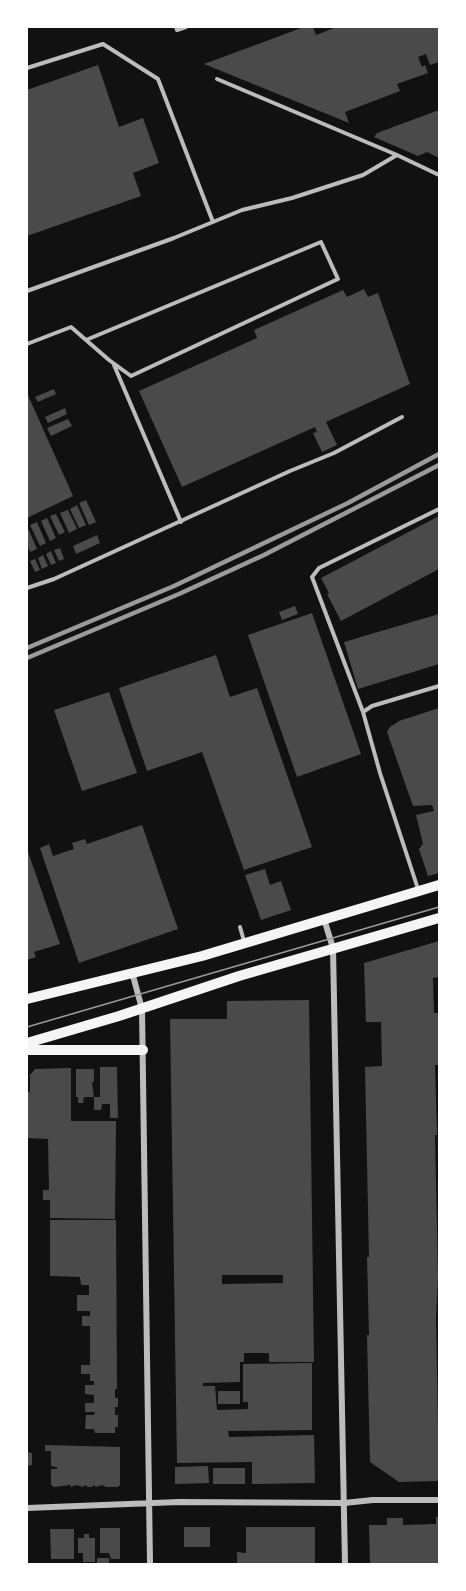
<!DOCTYPE html>
<html>
<head>
<meta charset="utf-8">
<style>
	body { margin:0 }
	#map { position:relative; width:466px; height:1591px; overflow:hidden; background:#111; font-family:Montserrat,sans-serif }
	canvas { display:block }
	.frame { position:absolute; inset:0; border:28px solid #fff; pointer-events:none }
</style>
</head>
<body>
<div id="map">
<canvas width="466" height="1591"></canvas>
<div class="frame"></div>
</div>
<script>
const c = document.querySelector('canvas').getContext('2d');
c.lineJoin = 'round';
function fillPath(path, color) {
  c.fillStyle = color;
  c.fill(path, 'evenodd');
}
function toPath(rows) {
  const path = new Path2D();
  for (const r of rows) {
    path.moveTo(r[0], r[1]);
    for (let i = 2; i < r.length; i += 2) path.lineTo(r[i], r[i + 1]);
  }
  return path;
}
function strokePath(path, color, width, dash) {
  c.strokeStyle = color;
  c.lineWidth = width;
  c.lineCap = dash ? 'butt' : 'round';
  c.setLineDash(dash || []);
  c.stroke(path);
}
const building = toPath([
	[304,27,313,27,316,35,337,27,439,27,439,62,430,65,426,54,418,57,422,67,425,65,428,73,397,84,400,91,345,112,349,123,204,64],
	[98,65,119,127,143,118,159,163,133,173,141,196,27,236,27,90],
	[439,110,439,158,427,152,418,156,374,137,377,133],
	[364,289,368,297,378,293,410,384,326,422,337,445,322,452,313,433,317,432,315,427,182,487,139,391,257,338,254,330,343,290,347,297],
	[54,389,56,394,38,402,35,397],
	[27,393,73,496,27,518],
	[65,408,67,414,48,423,45,417],
	[68,419,72,426,51,436,47,428],
	[86,500,96,522,89,525,79,503],
	[77,505,86,525,79,528,70,509],
	[68,510,77,529,69,533,60,513],
	[56,514,65,532,59,535,50,516],
	[439,516,439,569,341,621,327,594,329,593,321,578],
	[47,518,56,538,50,541,41,521],
	[37,522,46,543,40,546,30,525],
	[27,526,37,549,30,552,27,544],
	[97,535,100,543,76,554,73,546],
	[60,548,64,559,59,561,54,550],
	[51,551,56,563,51,565,46,554],
	[43,555,48,566,42,569,38,558],
	[35,559,40,570,35,572,30,561],
	[295,606,298,614,282,620,279,612],
	[312,613,361,754,297,777,248,635],
	[439,614,439,664,358,689,344,642],
	[216,655,230,697,257,688,312,847,244,870,202,752,147,771,119,688],
	[109,692,137,773,82,791,54,710],
	[439,708,439,873,428,876,419,849,423,844,416,815,434,811,432,805,413,806,387,732,390,727,399,721],
	[142,825,178,929,79,963,40,848,49,844,53,856,74,849,72,843,85,839,87,844],
	[27,849,60,944,34,952,36,957,27,960],
	[265,869,270,885,281,881,291,910,261,920,245,875],
	[439,941,439,977,433,978,434,1013,439,1013,439,1065,435,1065,437,1135,435,1135,438,1277,436,1317,439,1481,399,1482,370,1462,367,1335,369,1335,367,1257,369,1257,365,1067,382,1066,381,1022,366,1022,364,963],
	[309,1000,314,1362,269,1362,269,1353,244,1353,244,1362,240,1362,240,1382,203,1383,203,1386,215,1386,217,1410,248,1409,248,1402,243,1402,243,1364,312,1363,312,1430,228,1431,229,1437,314,1435,315,1483,252,1484,252,1462,177,1463,170,1019,227,1019,227,1001],
	[222,1275,283,1275,283,1283,222,1284],
	[100,1067,117,1067,118,1118,110,1118,110,1104,102,1104,101,1110,94,1110,94,1097,100,1097],
	[71,1068,71,1121,116,1121,115,1219,50,1218,50,1200,43,1200,43,1190,49,1190,48,1139,27,1138,27,1092,30,1092,30,1075,35,1069],
	[76,1069,94,1069,94,1082,92,1082,94,1097,84,1097,83,1103,78,1103,78,1097,76,1097],
	[50,1220,116,1220,117,1389,115,1389,115,1398,118,1398,118,1407,115,1407,115,1415,118,1415,118,1427,115,1427,115,1433,95,1433,94,1429,85,1429,86,1415,94,1415,95,1412,85,1412,85,1403,94,1403,94,1395,85,1394,85,1385,94,1385,94,1381,90,1381,90,1374,81,1374,81,1365,90,1365,90,1326,82,1326,82,1316,90,1316,90,1311,77,1311,77,1295,89,1295,89,1285,81,1285,80,1277,50,1276],
	[218,1391,240,1391,240,1404,218,1404],
	[45,1445,120,1447,120,1485,118,1487,106,1487,102,1485,96,1487,93,1485,92,1487,88,1487,85,1485,83,1487,76,1485,71,1487,70,1485,54,1487,51,1485,51,1469,57,1469,57,1467,51,1466,51,1451,45,1451],
	[27,1452,32,1453,32,1465,27,1466],
	[208,1466,209,1483,175,1484,175,1467],
	[213,1468,245,1468,245,1484,213,1484],
	[436,1517,439,1517,439,1564,370,1564,369,1525,387,1525,387,1518,403,1518,403,1525,436,1524],
	[184,1527,210,1527,210,1547,184,1547],
	[246,1527,315,1527,315,1564,237,1564,237,1552,246,1553],
	[100,1528,120,1528,120,1559,111,1559,109,1553,100,1553],
	[50,1529,74,1529,74,1559,51,1559],
	[84,1534,89,1534,89,1538,95,1538,95,1562,83,1562,83,1553,78,1553,78,1538,84,1538],
	[97,1558,109,1558,109,1564,97,1564]
]);
const service = toPath([
	[176,27,177,30,186,27],
	[27,68,103,44,158,79,213,222],
	[217,79,397,155,439,175],
	[27,291,174,238,242,210,292,198,363,175,397,155],
	[27,344,71,327,109,360,131,376,338,279,321,242,86,340],
	[114,365,181,522],
	[27,588,54,579,290,471,334,453,402,417],
	[363,712,312,577,319,568,439,509],
	[418,889,380,773,363,712,372,706,439,686],
	[240,927,244,941]
]);
const minor = toPath([
	[324,919,333,948,345,1564],
	[132,972,142,1009,150,1564],
	[27,1508,179,1502,344,1503,373,1500,439,1500]
]);
const primary = toPath([
	[27,999,202,956,439,885],
	[27,1043,119,1016,239,976,439,918],
	[27,1050,143,1050]
]);
const tram = toPath([
	[27,1027,439,907]
]);
const rail = toPath([
	[27,648,174,586,348,503,439,454],
	[27,658,179,594,264,555,439,465]
]);
fillPath(building, '#4a4a4a');
strokePath(service, '#bcbcbc', 4);
strokePath(minor, '#bcbcbc', 6);
strokePath(primary, '#f5f5f5', 10);
strokePath(tram, '#9a9a9a', 1.5);
strokePath(rail, '#9a9a9a', 4.5);
</script>
</body>
</html>
